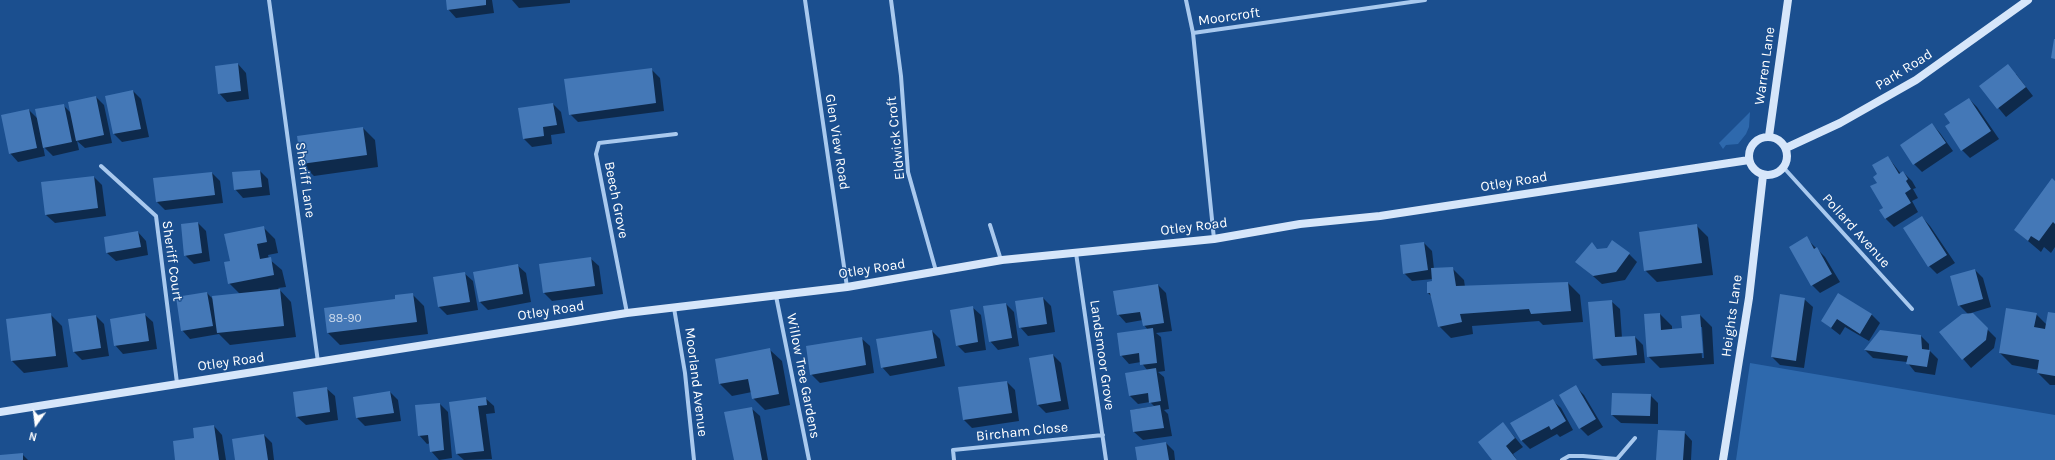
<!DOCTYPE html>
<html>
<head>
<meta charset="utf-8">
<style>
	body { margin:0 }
	#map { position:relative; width:2055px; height:460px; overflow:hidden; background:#1b4f8f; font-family:Karla,sans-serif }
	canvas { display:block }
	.north { position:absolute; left:16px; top:404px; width:40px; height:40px; -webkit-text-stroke:3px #1b4f8f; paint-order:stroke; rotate:194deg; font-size:11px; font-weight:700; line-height:16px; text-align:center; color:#fff }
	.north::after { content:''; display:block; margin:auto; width:14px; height:18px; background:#fff; clip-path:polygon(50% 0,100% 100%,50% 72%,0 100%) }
</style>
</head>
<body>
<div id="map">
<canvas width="2055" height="460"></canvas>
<div class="north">N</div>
</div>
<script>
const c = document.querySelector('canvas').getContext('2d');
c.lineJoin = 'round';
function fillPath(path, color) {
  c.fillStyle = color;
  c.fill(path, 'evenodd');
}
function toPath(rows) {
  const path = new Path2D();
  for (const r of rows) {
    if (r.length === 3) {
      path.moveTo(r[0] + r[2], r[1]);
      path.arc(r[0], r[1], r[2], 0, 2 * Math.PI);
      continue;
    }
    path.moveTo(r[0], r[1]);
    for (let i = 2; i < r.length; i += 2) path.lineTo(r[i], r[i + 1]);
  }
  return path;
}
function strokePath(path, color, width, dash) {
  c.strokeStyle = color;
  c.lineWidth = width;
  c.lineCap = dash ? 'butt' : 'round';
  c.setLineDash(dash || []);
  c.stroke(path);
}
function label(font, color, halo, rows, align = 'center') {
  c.font = font + ' Karla,sans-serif';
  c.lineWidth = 3;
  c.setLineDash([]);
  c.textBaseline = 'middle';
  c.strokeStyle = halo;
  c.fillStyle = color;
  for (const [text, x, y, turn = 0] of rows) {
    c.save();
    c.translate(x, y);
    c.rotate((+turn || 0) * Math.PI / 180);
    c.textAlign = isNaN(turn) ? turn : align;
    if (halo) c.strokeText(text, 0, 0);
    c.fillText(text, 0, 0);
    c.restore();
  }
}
const green = toPath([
	[1750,112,1749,127,1746,134,1738,144,1726,145,1723,149,1719,143],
	[1750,363,2055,415,2055,460,1736,460]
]);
const shadow = toPath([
	[447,0,492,0,494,13,456,18,448,9],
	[512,0,570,0,570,3,519,8],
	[238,64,246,73,249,99,227,102,219,93],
	[651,69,660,78,664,111,578,122,570,114],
	[2016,74,2033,96,2006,117,1981,87],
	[133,91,141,99,149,137,122,142,114,134],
	[96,97,104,105,112,143,85,148,77,141,79,150,53,156,43,146,45,156,18,162,10,153,29,110,39,120,63,105,71,113],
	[1969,99,1977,107,1999,139,1970,158,1962,150,1951,123],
	[553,104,561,112,565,133,551,135,552,144,532,147,524,139],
	[1932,124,1940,133,1953,151,1922,172,1914,164],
	[363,128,375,140,378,167,314,176,302,164],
	[1888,157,1901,174,1903,172,1912,181,1916,188,1913,189,1918,198,1912,201,1918,212,1894,227,1885,218,1878,183,1879,175],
	[260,171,268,179,270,195,243,198,235,189],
	[212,173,220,181,223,203,165,210,157,202],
	[94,177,102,185,106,216,55,223,46,215],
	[2055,182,2055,247,2051,253,2044,247,2041,252,2015,230],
	[1922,217,1930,226,1955,263,1937,274,1929,266],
	[198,223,206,231,210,261,194,264,185,255],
	[1696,225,1708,237,1713,275,1657,282,1645,270],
	[263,227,275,239,278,253,268,255,269,259,282,270,286,287,278,288,291,302,296,337,230,345,219,334,190,339,182,330,207,293,214,300,240,294,229,283,231,261],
	[138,232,146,241,148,255,116,261,107,253],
	[1806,238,1825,257,1840,282,1820,293,1812,285],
	[1424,243,1432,251,1434,269,1452,268,1464,280,1465,287,1568,283,1580,295,1583,322,1543,325,1539,321,1472,326,1473,334,1451,338,1439,326,1432,297,1428,293,1433,279,1412,281,1404,273],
	[1598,250,1629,254,1637,262,1625,280,1602,284,1577,262],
	[590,258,599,266,603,294,552,301,544,293],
	[517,265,526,273,531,302,488,310,480,302],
	[1975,270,1983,278,1991,307,1971,313,1996,338,1994,348,1971,368,1940,332,1968,314,1959,305],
	[464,273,473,281,478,310,447,315,439,307,434,278],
	[1158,285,1166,293,1172,331,1156,333,1161,337,1165,371,1158,372,1164,377,1169,409,1164,410,1168,414,1172,436,1143,440,1134,432,1131,410,1154,406,1150,402,1138,404,1130,396,1147,370,1141,362,1129,364,1121,355,1148,330,1144,325,1143,320,1126,323,1118,314],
	[412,294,424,306,428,334,340,345,328,333],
	[1839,294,1872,315,1880,323,1869,341,1845,327,1840,335,1822,321],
	[1043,298,1051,306,1055,332,1028,336,1020,327],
	[1804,299,1813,307,1804,368,1780,365,1772,357],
	[1611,301,1620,309,1622,338,1635,337,1643,345,1645,363,1602,366,1594,358],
	[1006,304,1014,312,1019,346,998,350,990,341],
	[972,307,981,315,986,350,965,353,957,345],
	[50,314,62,326,68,367,24,373,12,361,7,320],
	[144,314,153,322,157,349,123,354,115,345],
	[1660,314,1672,326,1672,330,1683,329,1700,315,1712,327,1714,364,1660,368,1648,356],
	[1700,327,1702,327,1704,358,1702,358],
	[2036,314,2047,325,2055,314,2055,385,2050,385,2038,373,2039,370,2012,365,2000,353],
	[96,316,104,324,109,356,82,360,74,352,69,320],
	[932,331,940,339,945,366,890,376,882,367],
	[1921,336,1929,344,1929,350,1938,359,1935,375,1915,372,1907,362,1873,358,1865,350],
	[861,338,870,346,874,373,820,383,811,374],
	[770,350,782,361,790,405,765,410,753,398,752,392,732,396,720,384,716,360],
	[1053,355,1061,363,1069,409,1046,413,1038,405],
	[1007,382,1015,390,1019,421,972,428,964,420],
	[1575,386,1584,395,1603,427,1588,436,1580,428],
	[326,388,335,396,338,420,306,425,297,417],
	[390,392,398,400,401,421,365,426,357,418],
	[1650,395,1658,403,1658,424,1621,423,1612,415],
	[485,398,494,406,495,413,486,414,492,459,464,460,457,454,450,403],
	[1552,400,1561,408,1573,430,1560,437,1557,434,1530,449,1522,441,1512,423],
	[440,404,448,412,452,458,439,460,431,451,430,443,427,444,419,435],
	[751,408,760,416,768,460,735,460],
	[1503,423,1523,447,1513,454,1517,460,1493,460],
	[214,426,222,435,226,460,177,460,195,438],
	[1684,432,1692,441,1691,460,1657,460],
	[264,435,272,443,274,460,236,460],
	[1166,443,1174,451,1175,460,1138,460],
	[22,454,28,460,0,460,0,456]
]);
const building = toPath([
	[446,0,486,0,486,5,447,10],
	[2054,39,2055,39,2055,59,2051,58],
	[238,63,241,91,218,94,215,66],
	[2008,64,2026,87,1997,109,1979,86],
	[652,68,656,103,569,115,564,79],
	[133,90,141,129,113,134,105,96],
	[96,96,104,135,76,141,68,102],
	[1969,98,1991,131,1961,151,1945,126,1950,123,1944,114],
	[553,103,557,125,543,127,544,136,523,139,518,108],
	[64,104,72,142,43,148,35,109],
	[29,109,37,148,9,154,1,115],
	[1932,123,1946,143,1913,165,1900,145],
	[363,127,367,155,301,164,297,136],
	[1888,156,1899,174,1903,171,1908,179,1906,181,1911,189,1905,193,1911,203,1885,219,1879,210,1883,208,1870,186,1877,183,1873,177,1877,174,1872,165],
	[260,170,262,187,234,190,232,172],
	[212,172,215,195,156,202,153,178],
	[94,176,98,208,45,215,41,182],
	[2052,178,2055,181,2055,224,2053,222,2039,241,2031,236,2028,241,2014,230],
	[1922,216,1947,255,1928,267,1903,228],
	[198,222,202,253,184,256,181,224],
	[1697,224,1702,263,1644,271,1639,232],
	[264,226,267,242,257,244,260,259,271,257,274,275,228,284,224,262,230,261,224,234],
	[138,231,141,247,106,253,104,237],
	[1807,236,1814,249,1817,247,1832,274,1811,286,1789,247],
	[1612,240,1630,253,1616,272,1593,276,1575,262,1592,242,1597,249,1607,248],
	[1424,242,1428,270,1403,274,1400,245],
	[591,257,595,286,543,293,539,264],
	[518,264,523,294,479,302,473,272],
	[1453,267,1456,286,1568,282,1571,311,1531,314,1529,309,1460,314,1462,322,1438,327,1430,293,1427,293,1427,282,1432,281,1431,268],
	[1975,269,1983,299,1958,306,1950,276],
	[465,272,470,302,438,307,433,277],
	[1158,284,1164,323,1143,326,1140,312,1117,315,1113,291],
	[280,289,284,326,217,333,212,296],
	[207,292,213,326,181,331,176,297],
	[413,293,417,322,327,333,324,308,395,299,395,295],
	[1838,293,1872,314,1860,334,1837,319,1831,328,1821,321],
	[1780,294,1805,298,1796,361,1771,357],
	[1043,297,1047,324,1019,328,1015,301],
	[1612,300,1615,337,1635,336,1637,355,1593,359,1588,302],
	[1006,303,1012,338,989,342,983,306],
	[973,306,978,342,956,346,950,310],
	[2006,308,2037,313,2034,327,2045,329,2048,312,2055,313,2055,376,2037,373,2039,360,1999,353],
	[51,313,56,356,11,361,6,319],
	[145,313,149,341,114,346,110,319],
	[1660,313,1661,330,1682,328,1681,316,1700,314,1703,353,1647,357,1644,314],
	[1973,313,1988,328,1986,340,1962,360,1939,332,1962,314],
	[96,315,101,348,73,352,68,319],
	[1153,328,1157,363,1140,365,1139,353,1120,356,1117,333],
	[932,330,937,358,881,368,876,339],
	[1880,330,1921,335,1922,349,1930,350,1927,367,1906,364,1908,356,1864,350],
	[862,337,866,365,810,375,806,346],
	[770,348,779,394,752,399,748,379,719,384,715,359],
	[1053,354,1061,401,1037,405,1029,358],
	[1156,368,1161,401,1149,403,1148,393,1129,396,1125,373],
	[1007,381,1012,413,963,420,958,387],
	[1576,385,1596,419,1579,429,1559,395],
	[327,387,330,412,296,417,293,392],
	[390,391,394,413,356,418,353,397],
	[1612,393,1651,394,1650,416,1611,415],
	[486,397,487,405,478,406,484,451,456,454,449,402],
	[1553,399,1566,421,1551,430,1549,426,1521,441,1510,423],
	[440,403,444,450,430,452,428,435,418,436,415,405],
	[1160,405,1164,428,1133,432,1130,410],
	[752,407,762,460,734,460,724,412],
	[1503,422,1515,438,1506,446,1517,460,1492,460,1478,442],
	[214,425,219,460,175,460,173,441,194,438,193,428],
	[1658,430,1685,431,1683,460,1656,460],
	[264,434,268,460,235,460,232,439],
	[1166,442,1169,460,1137,460,1135,447],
	[23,453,23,460,0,460,0,455]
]);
const street = toPath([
	[269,0,318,362],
	[805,0,847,287],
	[891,0,901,76,908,172,936,271],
	[1186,0,1193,33],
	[101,166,156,216,177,383],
	[1784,168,1912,309],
	[990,225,1001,260],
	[1214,239,1193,33,1425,0],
	[1076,253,1106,460],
	[776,296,809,460],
	[674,308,685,373,694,460],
	[627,313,596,154,599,143,676,134],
	[954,460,953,450,1103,435],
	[1562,460,1569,456,1583,456,1617,459,1635,438]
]);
const secondary = toPath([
	[1769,136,1788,0],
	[1768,156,19],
	[1786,148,1840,123,1916,80,2028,0],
	[0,412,627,313,847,287,1002,260,1214,239,1300,224,1380,216,1749,160],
	[1723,460,1749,298,1763,175]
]);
const numberNames = [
	["88-90",345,319]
];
const streetNames = [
	["Moorcroft",1229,17,-8],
	["Warren Lane",1765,66,-82],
	["Park Road",1904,70,-32],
	["Eldwick Croft",896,138,-96],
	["Glen View Road",837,142,81],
	["Sheriff Lane",305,180,82],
	["Otley Road",1514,182,-9],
	["Beech Grove",616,200,79],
	["Otley Road",1194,227,-7],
	["Pollard Avenue",1856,231,48],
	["Sheriff Court",172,261,82],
	["Otley Road",872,269,-9],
	["Otley Road",551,311,-9],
	["Heights Lane",1732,316,-82],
	["Landsmoor Grove",1102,355,82],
	["Otley Road",231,362,-8],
	["Willow Tree Gardens",803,376,79],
	["Moorland Avenue",696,382,83],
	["Bircham Close",1022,432,-6]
];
fillPath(green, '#2e69ad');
fillPath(shadow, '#0007');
fillPath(building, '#4478b7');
strokePath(street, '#a9c9ee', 4);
strokePath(secondary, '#d6e6fa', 8);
label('12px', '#d0dded', null, numberNames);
label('14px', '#fff', '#1b4f8f', streetNames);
</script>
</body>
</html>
